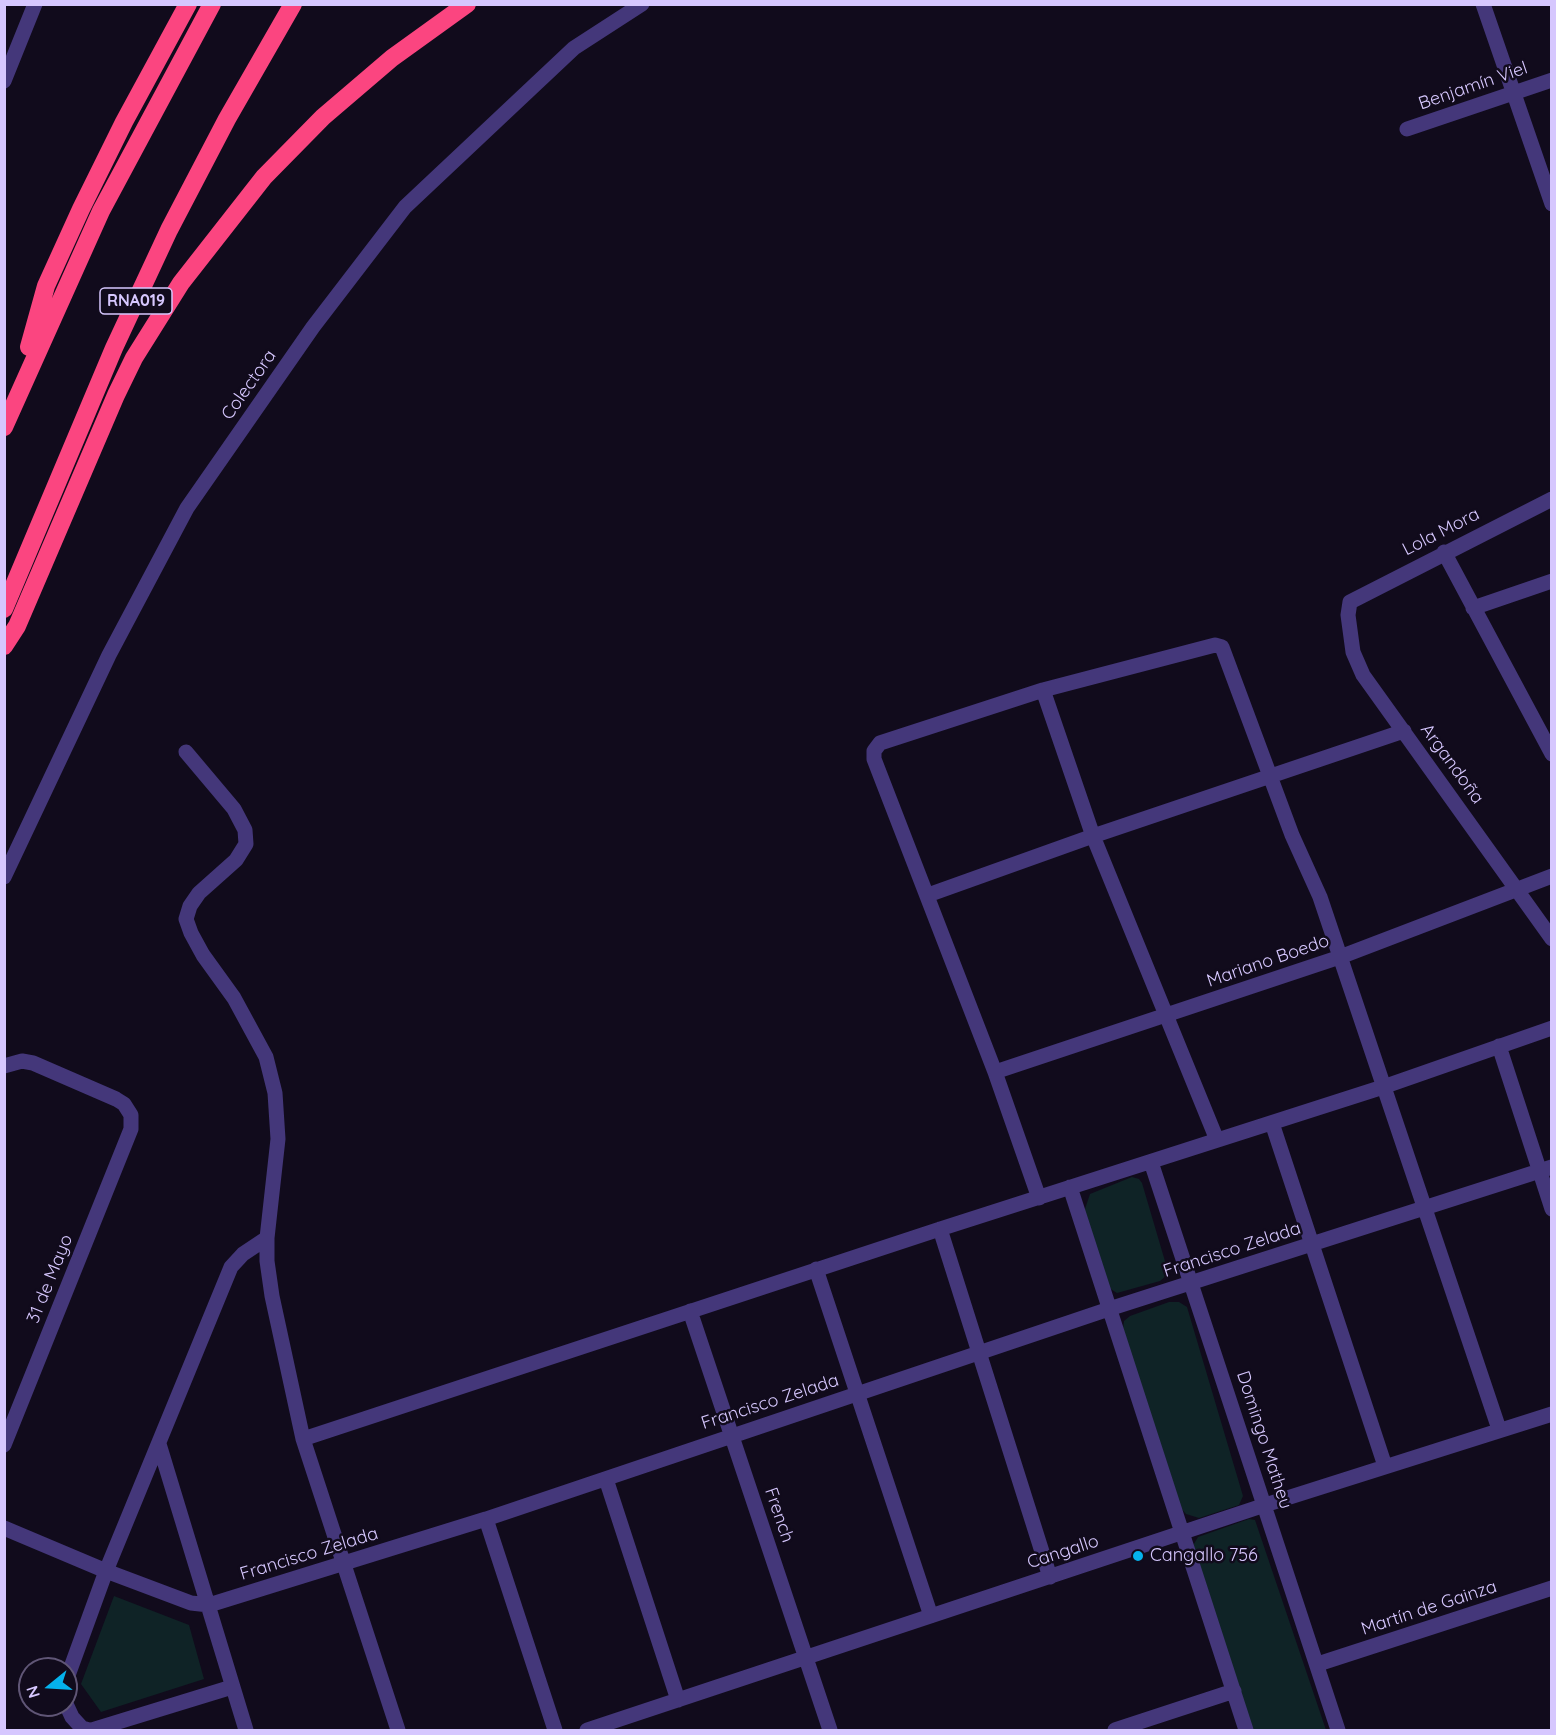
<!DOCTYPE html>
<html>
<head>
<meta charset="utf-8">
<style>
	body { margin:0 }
	#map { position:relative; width:1556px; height:1735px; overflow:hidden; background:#110b1c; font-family:Quicksand,sans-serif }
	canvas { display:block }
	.frame { position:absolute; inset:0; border:6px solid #d6c7fe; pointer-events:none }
	.north { position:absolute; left:18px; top:1657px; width:60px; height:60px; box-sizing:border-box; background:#110b1c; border:2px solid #605676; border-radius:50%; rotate:252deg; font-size:16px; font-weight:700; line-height:24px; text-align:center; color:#d6c7fe }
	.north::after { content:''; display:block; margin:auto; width:21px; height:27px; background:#05b2ed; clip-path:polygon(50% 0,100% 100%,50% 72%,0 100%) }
</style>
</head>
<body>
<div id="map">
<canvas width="1556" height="1735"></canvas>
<div class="frame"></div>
<div class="north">N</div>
</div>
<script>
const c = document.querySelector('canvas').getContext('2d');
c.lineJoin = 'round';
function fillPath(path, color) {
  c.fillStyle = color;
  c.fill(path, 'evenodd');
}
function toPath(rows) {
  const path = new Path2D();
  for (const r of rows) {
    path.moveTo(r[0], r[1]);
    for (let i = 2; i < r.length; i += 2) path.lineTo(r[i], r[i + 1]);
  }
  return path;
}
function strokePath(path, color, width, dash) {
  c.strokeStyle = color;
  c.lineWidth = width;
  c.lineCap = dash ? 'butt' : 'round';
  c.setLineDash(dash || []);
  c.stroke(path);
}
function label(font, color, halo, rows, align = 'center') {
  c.font = font + ' Quicksand,sans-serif';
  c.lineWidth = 5;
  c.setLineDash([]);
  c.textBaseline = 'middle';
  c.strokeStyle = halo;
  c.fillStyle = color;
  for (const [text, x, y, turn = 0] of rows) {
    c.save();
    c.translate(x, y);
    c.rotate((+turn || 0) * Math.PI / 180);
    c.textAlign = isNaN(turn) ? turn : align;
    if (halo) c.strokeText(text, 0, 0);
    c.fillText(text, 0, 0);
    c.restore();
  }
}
const green = toPath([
	[1132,1177,1139,1179,1142,1183,1167,1268,1167,1275,1160,1281,1117,1293,1109,1288,1084,1212,1090,1194],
	[1169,1302,1179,1302,1187,1307,1243,1496,1239,1505,1199,1518,1186,1514,1179,1506,1123,1329,1124,1321,1130,1316],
	[1249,1519,1255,1520,1326,1730,1252,1730,1191,1549,1198,1537],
	[114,1596,189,1625,204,1679,101,1712,81,1684]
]);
const minor = toPath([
	[1483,4,1552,204],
	[4,81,35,4],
	[1407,129,1552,80],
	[1552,499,1350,602,1348,615,1353,652,1363,675,1552,939],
	[1444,552,1552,754],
	[1473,608,1552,581],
	[1043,690,1093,836,1217,1140],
	[186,752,234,809,245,830,246,844,236,860,199,893,190,906,186,919,191,933,203,955,234,998,266,1057,275,1093,278,1139,267,1238,267,1261,272,1296,303,1439,398,1730],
	[4,877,109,655,187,508,313,327,405,207,574,48,642,4],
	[928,895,1093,836,1404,731],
	[1499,1046,1552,1209],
	[4,1066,22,1061,33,1063,116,1099,124,1104,131,1115,131,1129,4,1445],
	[995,1072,1340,957,1552,876],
	[1272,1123,1385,1466],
	[1151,1162,1338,1730],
	[1070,1187,1246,1730],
	[1039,1198,995,1072,874,759,874,751,880,743,1043,690,1215,645,1222,647,1292,835,1320,897,1499,1429],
	[940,1229,1050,1577],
	[816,1269,931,1616],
	[690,1311,830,1730],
	[303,1439,940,1229,1383,1087,1552,1028],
	[159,1444,246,1730],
	[606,1479,678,1700],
	[486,1519,555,1730],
	[4,1528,106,1571,191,1603,209,1605,486,1519,1109,1309,1552,1167],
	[1318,1664,1552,1588],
	[66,1681,106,1571,231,1267,243,1254,267,1238],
	[66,1704,72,1717,82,1728,89,1730],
	[92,1730,232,1687],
	[587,1730,1265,1505,1552,1414],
	[1115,1730,1234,1691]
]);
const highway = toPath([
	[29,347,46,286,81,209,124,122,188,4],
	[4,427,101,211,212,4],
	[4,609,114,348,169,230,227,119,293,4],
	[4,646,17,626,116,395,134,358,181,283,264,177,323,117,392,58,467,4]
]);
const markers = [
	[1138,1556,6,"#05b2ed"]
];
const shields = [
	[136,301,72]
];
const shieldNames = [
	["RNA019",136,301]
];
const streetNames = [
	["Benjamín Viel",1473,86,-19],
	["Colectora",249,385,-55],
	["Lola Mora",1441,532,-27],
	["Argandoña",1452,764,54],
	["Mariano Boedo",1268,961,-19],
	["Francisco Zelada",1232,1250,-18],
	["31 de Mayo",50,1279,-68],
	["Francisco Zelada",770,1402,-18],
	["Domingo Matheu",1264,1440,72],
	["French",779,1515,71],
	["Cangallo",1063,1552,-18],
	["Francisco Zelada",309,1554,-17],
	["Martín de Gainza",1429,1608,-18]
];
const poiNames = [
	["Cangallo 756",1150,1556]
];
fillPath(green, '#0f2326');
strokePath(minor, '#44377a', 15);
strokePath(highway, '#fb4580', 18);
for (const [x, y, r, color] of markers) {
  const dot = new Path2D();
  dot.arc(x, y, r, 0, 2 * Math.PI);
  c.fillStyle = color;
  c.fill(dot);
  strokePath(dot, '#110b1c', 2);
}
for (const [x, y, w] of shields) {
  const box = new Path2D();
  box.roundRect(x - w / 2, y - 13, w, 26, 4.5);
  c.fillStyle = '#110b1c';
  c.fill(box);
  strokePath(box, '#d6c7fe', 1.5);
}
label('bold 16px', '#d6c7fe', null, shieldNames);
label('18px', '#d6c7fe', '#110b1c', streetNames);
label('18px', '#d6c7fe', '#110b1c', poiNames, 'left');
</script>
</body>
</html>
